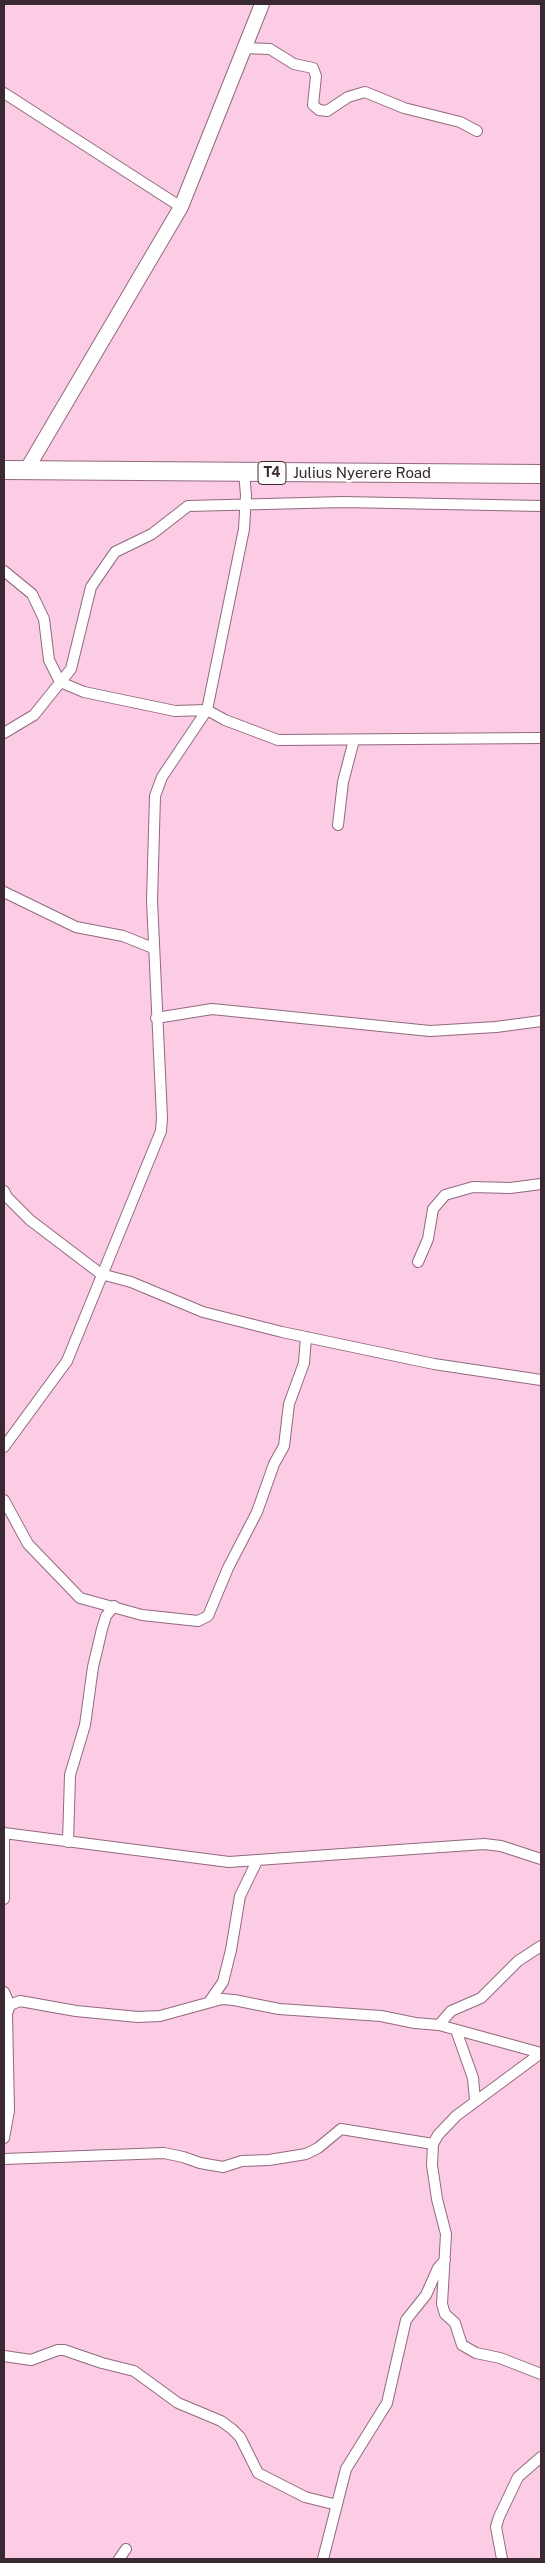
<!DOCTYPE html>
<html>
<head>
<meta charset="utf-8">
<style>
	body { margin:0 }
	#map { position:relative; width:545px; height:2563px; overflow:hidden; background:#fbcce4; font-family:"Public Sans",sans-serif }
	canvas { display:block }
	.frame { position:absolute; inset:0; border:5px solid #3a2832; pointer-events:none }
</style>
</head>
<body>
<div id="map">
<canvas width="545" height="2563"></canvas>
<div class="frame"></div>
</div>
<script>
const c = document.querySelector('canvas').getContext('2d');
c.lineJoin = 'round';
function toPath(rows) {
  const path = new Path2D();
  for (const r of rows) {
    path.moveTo(r[0], r[1]);
    for (let i = 2; i < r.length; i += 2) path.lineTo(r[i], r[i + 1]);
  }
  return path;
}
function strokePath(path, color, width, dash) {
  c.strokeStyle = color;
  c.lineWidth = width;
  c.lineCap = dash ? 'butt' : 'round';
  c.setLineDash(dash || []);
  c.stroke(path);
}
function label(font, color, halo, rows, align = 'center') {
  c.font = font + ' "Public Sans",sans-serif';
  c.lineWidth = 5;
  c.setLineDash([]);
  c.textBaseline = 'middle';
  c.strokeStyle = halo;
  c.fillStyle = color;
  for (const [text, x, y, turn = 0] of rows) {
    c.save();
    c.translate(x, y);
    c.rotate((+turn || 0) * Math.PI / 180);
    c.textAlign = isNaN(turn) ? turn : align;
    if (halo) c.strokeText(text, 0, 0);
    c.fillText(text, 0, 0);
    c.restore();
  }
}
const minor = toPath([
	[244,48,270,49,294,64,313,68,316,76,313,105,319,110,327,111,348,97,365,92,404,108,460,122,477,131],
	[4,93,181,207],
	[4,571,32,594,44,619,49,660,60,682,84,692,175,711,207,710,225,720,278,740,541,738],
	[4,733,34,715,71,669,91,587,115,552,152,534,188,506,343,502,541,506],
	[338,825,343,782,354,740],
	[4,892,76,927,123,936,153,948],
	[156,1018,212,1009,430,1031,496,1027,541,1021],
	[4,1191,7,1197,30,1220,101,1274,131,1282,203,1312,282,1332,434,1364,541,1380],
	[418,1262,428,1239,433,1209,445,1195,473,1187,510,1188,541,1184],
	[4,1447,67,1361,161,1131,162,1118,152,900,155,796,162,777,207,710,244,529,246,495,244,472],
	[4,1500,28,1544,80,1598,142,1615,198,1621,208,1616,228,1568,257,1512,274,1464,284,1446,289,1404,304,1363,306,1337],
	[4,1833,229,1862,484,1844,501,1846,541,1859],
	[4,1835,4,1899],
	[68,1842,70,1775,85,1725,93,1667,102,1629,106,1616,114,1606],
	[4,1992,10,2005],
	[209,2002,223,1982,231,1950,240,1896,257,1861],
	[439,2025,451,2011,481,1998,518,1961,541,1946],
	[456,2030,473,2078,475,2100],
	[541,2053,456,2116,438,2135,433,2144,432,2165,437,2199,446,2234,442,2304,445,2314,455,2323,462,2345,476,2353,500,2358,541,2374],
	[4,2138,9,2111,7,2014,10,2005,20,2001,76,2011,138,2017,160,2016,222,1999,234,2000,279,2009,381,2016,415,2023,439,2025,541,2053],
	[4,2159,164,2153,183,2157,200,2163,223,2167,242,2161,269,2160,306,2154,318,2148,341,2129,433,2144],
	[4,2356,31,2360,58,2350,64,2350,102,2363,134,2371,178,2403,221,2421,232,2429,240,2437,258,2473,305,2497,337,2505],
	[119,2559,126,2549],
	[323,2559,346,2469,387,2403,406,2320,426,2295,438,2268,445,2260],
	[502,2559,496,2527,499,2517,518,2477,541,2457]
]);
const tertiary = toPath([
	[27,469,181,207,262,4]
]);
const trunk = toPath([
	[4,470,541,474]
]);
const shields = [
	[272,473,28]
];
const shieldNames = [
	["T4",272,473]
];
const streetNames = [
	["Julius Nyerere Road",362,473]
];
strokePath(minor, '#92697e', 12);
strokePath(tertiary, '#92697e', 16);
strokePath(trunk, '#92697e', 20);
strokePath(minor, '#fff', 10);
strokePath(tertiary, '#fff', 14);
strokePath(trunk, '#fff', 18);
for (const [x, y, w] of shields) {
  const box = new Path2D();
  box.roundRect(x - w / 2, y - 11.5, w, 23, 4);
  c.fillStyle = '#fcfcfc';
  c.fill(box);
  strokePath(box, '#3a2832', 1);
}
label('bold 14px', '#3a2832', null, shieldNames);
label('15px', '#3a2832', '#fcfcfc', streetNames);
</script>
</body>
</html>
